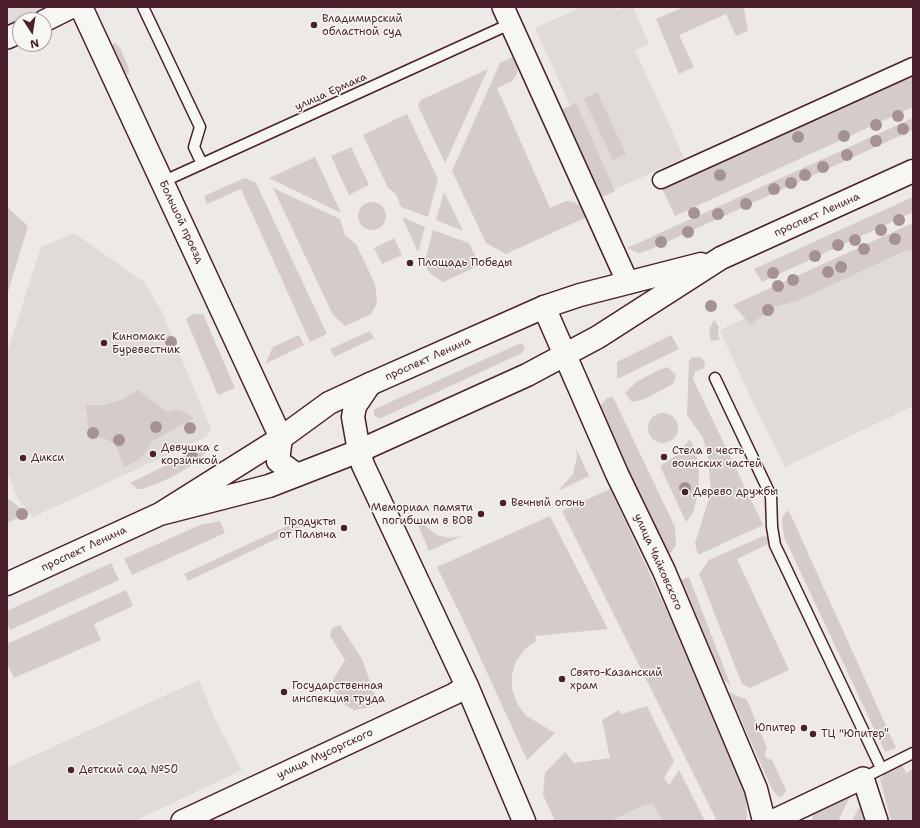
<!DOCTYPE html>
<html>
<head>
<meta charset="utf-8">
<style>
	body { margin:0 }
	#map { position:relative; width:920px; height:828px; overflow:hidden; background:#ece9e6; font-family:"Shantell Sans",sans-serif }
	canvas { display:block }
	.frame { position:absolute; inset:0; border:8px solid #4a1f2b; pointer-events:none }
	.north { position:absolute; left:12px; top:12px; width:40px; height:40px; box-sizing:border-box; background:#f6f6f2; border:1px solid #b1a0a2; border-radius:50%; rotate:168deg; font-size:11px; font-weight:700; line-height:16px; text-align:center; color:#4a1f2b }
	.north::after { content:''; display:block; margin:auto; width:14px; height:18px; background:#4a1f2b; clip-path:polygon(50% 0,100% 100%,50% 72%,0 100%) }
</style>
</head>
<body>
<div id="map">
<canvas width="920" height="828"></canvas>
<div class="frame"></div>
<div class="north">N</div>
</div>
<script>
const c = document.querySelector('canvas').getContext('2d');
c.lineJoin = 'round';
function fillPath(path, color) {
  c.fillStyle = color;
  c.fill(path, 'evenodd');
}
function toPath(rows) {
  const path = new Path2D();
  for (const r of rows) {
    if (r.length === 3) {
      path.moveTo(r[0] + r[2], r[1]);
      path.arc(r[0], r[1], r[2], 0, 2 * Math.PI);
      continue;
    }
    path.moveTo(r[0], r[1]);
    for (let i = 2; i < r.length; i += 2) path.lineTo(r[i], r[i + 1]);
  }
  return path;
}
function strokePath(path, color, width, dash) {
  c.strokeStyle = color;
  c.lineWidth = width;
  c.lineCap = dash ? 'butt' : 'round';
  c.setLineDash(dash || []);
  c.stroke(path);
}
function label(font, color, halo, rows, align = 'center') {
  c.font = font + ' "Shantell Sans",sans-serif';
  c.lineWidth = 3;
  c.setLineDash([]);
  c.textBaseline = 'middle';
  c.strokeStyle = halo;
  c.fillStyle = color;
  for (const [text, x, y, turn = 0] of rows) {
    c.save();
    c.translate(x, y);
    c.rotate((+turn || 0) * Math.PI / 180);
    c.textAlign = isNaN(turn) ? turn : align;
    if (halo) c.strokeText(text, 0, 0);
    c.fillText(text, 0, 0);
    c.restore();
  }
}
const built = toPath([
	[7,7,45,7,7,25],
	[582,7,616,7,617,10,625,7,633,7,649,44,635,50,684,158,609,192,535,28],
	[74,233,144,282,162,312,211,429,206,437,33,517,18,499,7,472,7,353,41,247],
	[913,240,913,406,785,467,748,392,720,330],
	[199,680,216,721,242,770,135,821,7,821,7,768],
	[652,804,663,821,610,821,640,807]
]);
const green = toPath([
	[684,7,742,7,744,9,748,31,736,36,726,14,679,35,694,67,679,74,656,19],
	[115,43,120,48,129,69,128,75,122,69,110,47],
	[515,56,518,62,517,74,512,81,497,88,550,208,566,201,574,202,582,207,587,217,506,254,486,243,452,171,500,63],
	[488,69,445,163,418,106,421,100],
	[913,73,913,107,675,216,662,188],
	[597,92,626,154,613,160,584,99],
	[576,103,615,191,598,199,558,111],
	[407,114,438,179,428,217,401,207,396,194,388,188,363,135],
	[913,118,913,130,649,250,639,253,627,248],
	[351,147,369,185,349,195,331,156],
	[315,157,341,213,269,178],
	[245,178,256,183,327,334,310,342,241,189,207,204,204,196],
	[273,188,340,219,345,235,356,244,375,284,377,303,371,314,345,326,333,315],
	[444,192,463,231,436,220],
	[913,197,913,212,762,282,754,269],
	[372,216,14],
	[7,207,28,226,7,295],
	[402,217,425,227,418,252],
	[913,223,913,250,902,252,797,301,772,307,751,325,733,305],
	[433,230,469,243,480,265,443,282,432,275,424,265],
	[394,238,402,255,382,264,374,248],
	[193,314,203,314,235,388,218,395,186,319],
	[714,320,719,327,718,334,720,340,711,341,709,330],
	[370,331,374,338,334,357,330,349],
	[299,335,304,345,265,364,273,347],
	[671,335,679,349,617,379,617,362],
	[521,343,525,348,522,353,381,418,378,418,374,415,374,410,377,408],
	[693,357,700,357,705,362,704,368,695,372,693,379,763,525,698,555,695,543,711,492,708,457,703,438,687,415,689,360],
	[668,367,676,375,673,384,645,399,632,402,625,393,636,382,659,370],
	[138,390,167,412,179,409,194,418,153,441,139,460,124,467,115,444,104,438,89,437,86,405,103,405,119,401],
	[613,397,675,527,676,545,671,553,664,552,599,407,607,398],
	[663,428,15],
	[690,439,696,451,699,473,698,493,693,513,686,522,660,466,677,455],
	[205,446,207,451,196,463,170,478,143,489,138,489,130,483],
	[576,448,589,476,558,491,573,474,577,457],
	[610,489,731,748,745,790,747,815,746,821,717,821,562,511],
	[7,498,27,513,7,523],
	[788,511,789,511,896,748,885,752,784,537,782,520,784,514],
	[550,516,608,629,535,636,536,641,525,649,516,661,512,675,512,689,517,703,525,715,555,733,527,760,464,622,437,567],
	[415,518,437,535,449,538,462,536,429,551],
	[300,520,306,525,188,581,184,574],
	[220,521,225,533,132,575,124,559,200,525],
	[763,536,768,537,770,543,737,559,789,670,750,688,742,684,699,574,709,560],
	[111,563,119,580,10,630,7,623,7,611],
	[689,577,731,686,716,672,677,583,683,579],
	[126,590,133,606,94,624,101,640,14,678,7,663,7,644],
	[340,625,362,659,376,698,370,707,354,710,343,704,334,690,333,680,345,660,330,636,332,628],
	[729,692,747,700,767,748,765,752,766,758,772,760,786,790,782,797,778,796,772,789],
	[647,706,674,761,664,778,669,785,679,770,705,821,663,821,652,804,640,807,610,821,555,821,543,795,545,773,565,752,574,763,610,758,602,720,619,710,622,714],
	[902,764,906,773,913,769,913,821,891,821,880,779,892,767],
	[852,793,838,821,813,821,812,811],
	[865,796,873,821,852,821]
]);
const service = toPath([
	[143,7,200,127,194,147,202,164],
	[162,182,510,24],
	[715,378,771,496,772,527,775,545,881,768],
	[863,778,913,753]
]);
const pedestrian = toPath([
	[661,180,913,66]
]);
const minor = toPath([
	[503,7,628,283],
	[44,21,72,7],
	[7,38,20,32],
	[182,821,454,694,467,686],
	[772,821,863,778,877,821]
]);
const tertiary = toPath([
	[81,7,281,438,278,461,297,475]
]);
const secondary = toPath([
	[544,307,617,474,664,571,756,789,764,821],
	[370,384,355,406,353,417,359,451,363,465,467,686,524,821]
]);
const primary = toPath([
	[160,514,269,486,359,451,527,375,598,337,721,258,913,171],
	[7,584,160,514,281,438,329,403,370,384,544,307,580,295,701,264]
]);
const trees = [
	[898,116],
	[876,125],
	[903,129],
	[844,136],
	[798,137],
	[876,141],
	[847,155],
	[823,167],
	[720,175],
	[805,175],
	[791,183],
	[774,189],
	[746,204],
	[694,213],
	[718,214],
	[899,220],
	[881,230],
	[688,232],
	[895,239],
	[855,240],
	[661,242],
	[838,245],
	[864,249],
	[815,256],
	[841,267],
	[828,272],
	[773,273],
	[793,280],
	[778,286],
	[711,306],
	[768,310],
	[171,342],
	[156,427],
	[190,428],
	[93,433],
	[119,440],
	[192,457],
	[685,488],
	[22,514]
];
const markers = [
	[314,25,4,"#4a1f2b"],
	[410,263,4,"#4a1f2b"],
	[104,343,4,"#4a1f2b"],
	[153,454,4,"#4a1f2b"],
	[664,457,4,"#4a1f2b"],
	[23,458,4,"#4a1f2b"],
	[685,492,4,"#4a1f2b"],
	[503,503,4,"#4a1f2b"],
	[481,514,4,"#4a1f2b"],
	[344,528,4,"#4a1f2b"],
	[562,679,4,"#4a1f2b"],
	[284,692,4,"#4a1f2b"],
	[804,728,4,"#4a1f2b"],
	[813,734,4,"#4a1f2b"],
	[71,770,4,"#4a1f2b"]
];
const poiNames = [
	["Владимирский",322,19],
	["областной суд",322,32],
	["Площадь Победы",418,263],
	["Киномакс",112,337],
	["Буревестник",112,350],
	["Девушка с",161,448],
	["корзинкой",161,461],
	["Стела в честь",672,451],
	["воинских частей",672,464],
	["Дикси",31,458],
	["Дерево дружбы",693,492],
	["Вечный огонь",511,503],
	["Мемориал памяти",473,508,"right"],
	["погибшим в ВОВ",473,521,"right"],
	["Продукты",336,522,"right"],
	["от Палыча",336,535,"right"],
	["Свято-Казанский",570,673],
	["храм",570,686],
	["Государственная",292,686],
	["инспекция труда",292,699],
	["Юпитер",796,728,"right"],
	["ТЦ \"Юпитер\"",821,734],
	["Детский сад №50",79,770]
];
const streetNames = [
	["улица Ермака",331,92,-24],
	["проспект Ленина",817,215,-24],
	["Большой проезд",181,222,65],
	["проспект Ленина",428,359,-24],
	["проспект Ленина",84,549,-25],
	["улица Чайковского",658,562,66],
	["улица Мусоргского",325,754,-25]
];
fillPath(built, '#e0dad8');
fillPath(green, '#d4cbca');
strokePath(service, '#4a1f2b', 13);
strokePath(pedestrian, '#4a1f2b', 19);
strokePath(minor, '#4a1f2b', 24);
strokePath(tertiary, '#4a1f2b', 25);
strokePath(secondary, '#4a1f2b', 25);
strokePath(primary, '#4a1f2b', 25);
strokePath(service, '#f6f6f2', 10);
strokePath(pedestrian, '#f6f6f2', 16);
strokePath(minor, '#f6f6f2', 21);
strokePath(tertiary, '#f6f6f2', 22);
strokePath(secondary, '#f6f6f2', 22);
strokePath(primary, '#f6f6f2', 22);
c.fillStyle = '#a69295';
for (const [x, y] of trees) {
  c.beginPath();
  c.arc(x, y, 6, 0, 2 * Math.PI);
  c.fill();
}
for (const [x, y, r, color] of markers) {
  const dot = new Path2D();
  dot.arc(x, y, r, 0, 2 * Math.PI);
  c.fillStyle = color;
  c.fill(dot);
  strokePath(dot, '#f6f6f2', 1.5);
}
label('11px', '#4a1f2b', '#f6f6f2', poiNames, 'left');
label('11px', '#4a1f2b', '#f6f6f2', streetNames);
</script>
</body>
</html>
